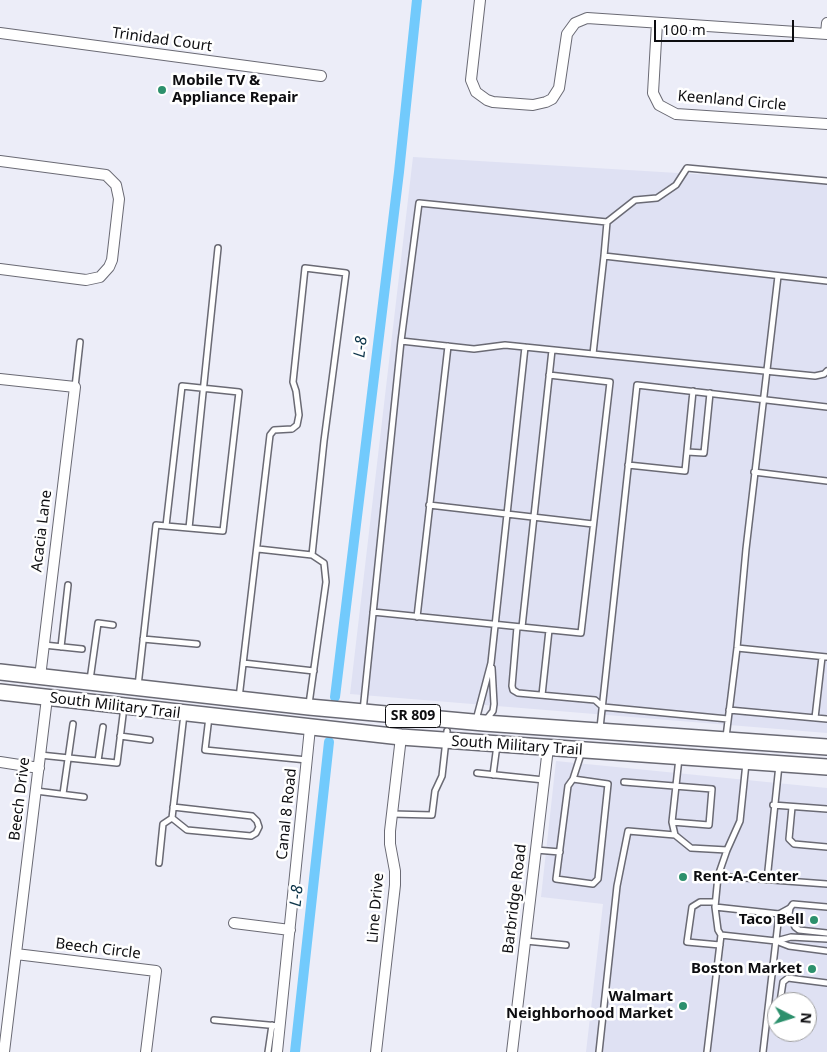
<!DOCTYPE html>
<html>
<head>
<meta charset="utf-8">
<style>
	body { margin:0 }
	#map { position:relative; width:827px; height:1052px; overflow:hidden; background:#ecedf8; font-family:"Noto Sans",sans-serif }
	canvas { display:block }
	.north { position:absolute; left:767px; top:992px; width:50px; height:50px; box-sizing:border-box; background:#fff; border:1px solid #9e9e9f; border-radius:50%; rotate:95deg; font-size:14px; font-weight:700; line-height:20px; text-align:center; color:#0d0d10 }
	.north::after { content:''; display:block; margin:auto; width:18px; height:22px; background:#2c906c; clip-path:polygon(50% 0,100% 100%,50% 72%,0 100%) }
	.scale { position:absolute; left:654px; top:20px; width:140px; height:22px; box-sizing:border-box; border:2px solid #0d0d10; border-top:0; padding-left:6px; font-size:15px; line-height:18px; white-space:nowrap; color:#0d0d10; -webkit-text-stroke:4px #fff; paint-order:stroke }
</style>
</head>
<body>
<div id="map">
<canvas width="827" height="1052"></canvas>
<div class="north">N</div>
<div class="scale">100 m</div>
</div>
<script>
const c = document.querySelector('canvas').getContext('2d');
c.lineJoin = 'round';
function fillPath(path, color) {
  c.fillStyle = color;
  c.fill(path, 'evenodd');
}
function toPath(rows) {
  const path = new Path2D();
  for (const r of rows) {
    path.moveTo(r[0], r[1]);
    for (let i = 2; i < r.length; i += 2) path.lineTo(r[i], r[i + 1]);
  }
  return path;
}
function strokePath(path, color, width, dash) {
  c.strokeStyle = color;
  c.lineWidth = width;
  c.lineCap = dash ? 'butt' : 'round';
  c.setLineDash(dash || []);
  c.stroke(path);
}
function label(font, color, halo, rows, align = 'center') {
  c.font = font + ' "Noto Sans",sans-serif';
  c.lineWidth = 5;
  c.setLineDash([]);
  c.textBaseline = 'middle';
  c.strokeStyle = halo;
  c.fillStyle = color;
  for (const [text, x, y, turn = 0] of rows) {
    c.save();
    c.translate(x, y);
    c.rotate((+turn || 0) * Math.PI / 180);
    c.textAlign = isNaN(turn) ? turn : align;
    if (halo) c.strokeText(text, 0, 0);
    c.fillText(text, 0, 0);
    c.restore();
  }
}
const built = toPath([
	[413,157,827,182,827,733,350,694],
	[556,761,827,788,827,1052,586,1052,603,904,541,897],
	[777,1002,807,1002,807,1032,777,1032]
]);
const canal = toPath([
	[335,697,399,172,417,0],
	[295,1052,329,742]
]);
const service = toPath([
	[604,256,607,222,635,200,657,198,676,185,687,168,827,181],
	[401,341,474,349,505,345,593,354,604,256,827,281],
	[593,354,815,376,824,374,827,371],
	[75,387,80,342],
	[687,452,704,453,710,393],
	[628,465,685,471,693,391],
	[754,472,827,481],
	[429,505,593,524],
	[189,528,218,248],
	[258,549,312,555],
	[373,612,581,633,610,382,549,375],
	[417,617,448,346],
	[517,627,512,686,513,690,518,693,595,700,603,707,728,719],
	[522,627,552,350],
	[143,639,197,644],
	[44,645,82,649],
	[61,647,68,585],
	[737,648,827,657],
	[243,663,314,671],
	[90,680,98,623,113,625],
	[138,686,156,525,166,526,223,531,239,392,182,386,166,526],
	[542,695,549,630],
	[239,698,270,435,274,430,292,429,297,425,299,415,296,391,293,382,305,268,346,273,324,441,312,555,324,563,326,582,309,704],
	[729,710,827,719],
	[363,711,401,341,419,203,607,222],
	[209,717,205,750,307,760],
	[815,718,822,657],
	[476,720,491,663,525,347],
	[486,720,493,711,494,704,492,668],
	[600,728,637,385,827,407],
	[120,736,150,740],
	[726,737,737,648,746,549,778,276],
	[40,755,117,763,124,707],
	[679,758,672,822,675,835,691,848,727,850],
	[98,761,103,727],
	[477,773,544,780],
	[493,775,497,745],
	[573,779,608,784,598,879,593,884,556,879,568,786,573,779,582,751],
	[624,782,712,789,709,825,672,822],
	[36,791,84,797],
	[63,794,73,724],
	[773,805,827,809],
	[792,807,789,839,794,844,827,847],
	[392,814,432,815,435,791,442,776,447,731],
	[172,818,187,830,251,836,256,833,259,827,257,821,252,816,173,807],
	[536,850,560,852],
	[159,863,163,824,172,818,184,714],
	[718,876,827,884],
	[767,880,779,765],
	[715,902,700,902,692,907,687,942,720,945],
	[715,907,779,914,790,908],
	[827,907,793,904,790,908,789,914,795,927,799,930,827,933],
	[721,935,776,941,789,946,827,951],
	[526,941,566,945],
	[776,941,791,937,827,939],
	[780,1002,783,982,788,978,827,983],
	[214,1020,279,1026],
	[268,1052,272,1025],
	[599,1052,617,886,628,831,675,835],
	[707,1052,721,935,718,930,715,907,718,876,727,850,740,821,746,763],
	[763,1052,779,914]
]);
const minor = toPath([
	[480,0,471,80,476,92,487,100,493,102,533,105,546,102,552,99,559,88,567,34,575,23,587,18,827,34],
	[657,23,653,93,659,105,676,114,827,124],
	[0,33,321,76],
	[826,34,827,23],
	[0,161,106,175,116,185,119,199,112,260,109,267,100,277,86,280,0,269],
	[0,379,75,387,40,677],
	[0,762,39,768],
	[234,923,290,930],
	[16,954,156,971,146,1052],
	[4,1052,47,698],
	[277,1052,310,728],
	[376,1052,395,885,395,871,390,844,390,831,401,737],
	[512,1052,548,748]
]);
const primary = toPath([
	[0,672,309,707,484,723,827,747],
	[0,692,401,737,827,767]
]);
const markers = [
	[162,90,5,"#2c906c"],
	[683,877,5,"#2c906c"],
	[814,920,5,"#2c906c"],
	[812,969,5,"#2c906c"],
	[683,1006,5,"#2c906c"]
];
const shields = [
	[413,716,55]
];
const shieldNames = [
	["SR 809",413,716]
];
const streetNames = [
	["Trinidad Court",162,40,8],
	["Keenland Circle",732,101,5],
	["Acacia Lane",42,531,-83],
	["South Military Trail",115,706,7],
	["South Military Trail",517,746,4],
	["Beech Drive",20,799,-83],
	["Canal 8 Road",287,814,-84],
	["Barbridge Road",515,899,-83],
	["Line Drive",376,908,-85],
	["Beech Circle",98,949,7]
];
const poiNames = [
	["Mobile TV &",172,81,"left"],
	["Appliance Repair",172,98,"left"],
	["Rent-A-Center",693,877,"left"],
	["Taco Bell",804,920],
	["Boston Market",802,969],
	["Walmart",673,997],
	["Neighborhood Market",673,1014]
];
const waterNames = [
	["L-8",361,347,-83],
	["L-8",297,896,-84]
];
fillPath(built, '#dfe1f3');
strokePath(canal, '#72cafc', 10);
strokePath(service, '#6a6a74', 8);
strokePath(minor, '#6a6a74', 12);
strokePath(primary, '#6a6a74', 18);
strokePath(service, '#fff', 5);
strokePath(minor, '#fff', 10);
strokePath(primary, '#fff', 15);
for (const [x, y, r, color] of markers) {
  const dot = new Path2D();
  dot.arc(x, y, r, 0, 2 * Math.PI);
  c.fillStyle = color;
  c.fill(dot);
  strokePath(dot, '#fff', 2);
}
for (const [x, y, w] of shields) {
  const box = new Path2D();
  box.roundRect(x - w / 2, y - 11.5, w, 23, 4);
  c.fillStyle = '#fff';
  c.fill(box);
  strokePath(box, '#0d0d10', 1);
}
label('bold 14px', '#0d0d10', null, shieldNames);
label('15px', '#0d0d10', '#fff', streetNames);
label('bold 15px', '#0d0d10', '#fff', poiNames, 'right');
label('italic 16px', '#0b3348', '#fff', waterNames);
</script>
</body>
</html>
